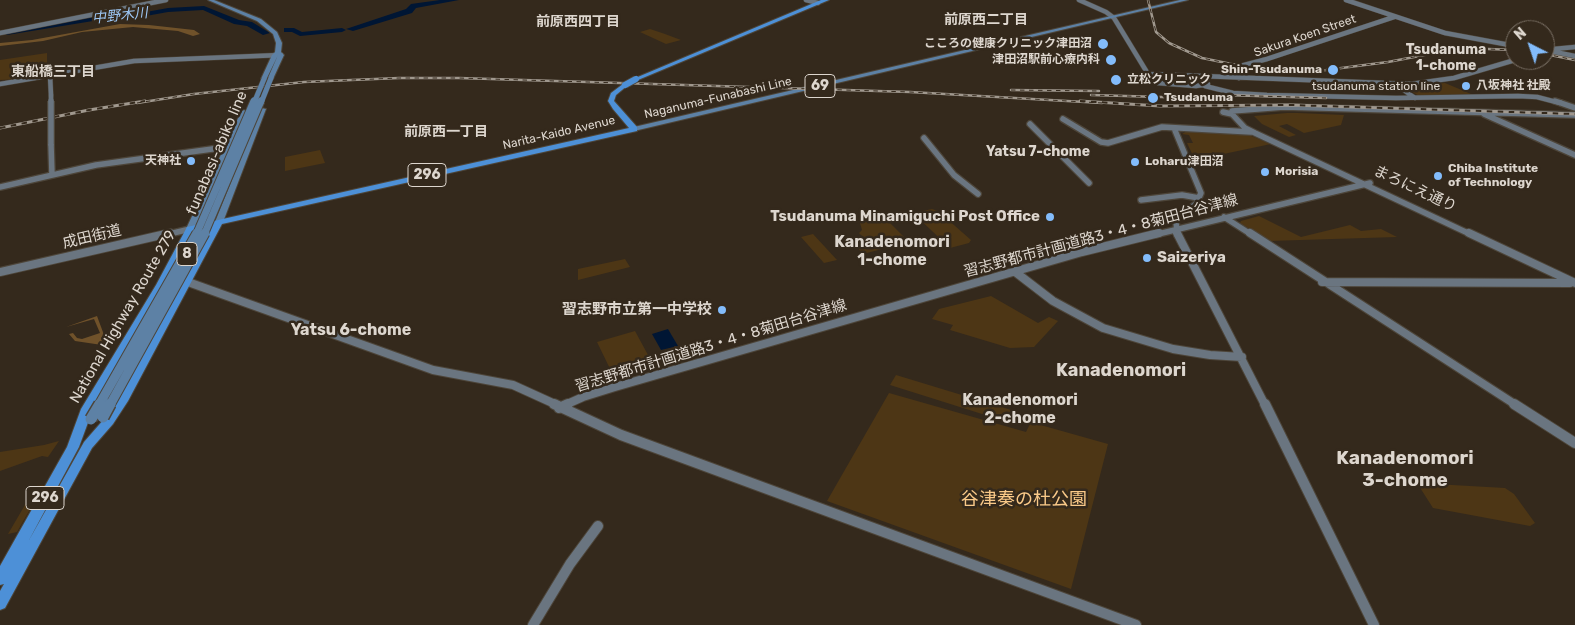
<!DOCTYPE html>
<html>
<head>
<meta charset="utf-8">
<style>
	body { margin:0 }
	#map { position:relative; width:1575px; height:625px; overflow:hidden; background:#34291c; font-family:Rubik,sans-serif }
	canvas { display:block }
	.north { position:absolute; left:1505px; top:20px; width:50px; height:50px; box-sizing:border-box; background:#34291c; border:1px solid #786e63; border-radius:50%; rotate:319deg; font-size:14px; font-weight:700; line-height:20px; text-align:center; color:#ddd6ce }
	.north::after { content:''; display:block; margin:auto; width:18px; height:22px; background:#83bcfb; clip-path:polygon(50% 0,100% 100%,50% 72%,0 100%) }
</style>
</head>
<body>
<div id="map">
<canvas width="1575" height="625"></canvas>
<div class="north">N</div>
</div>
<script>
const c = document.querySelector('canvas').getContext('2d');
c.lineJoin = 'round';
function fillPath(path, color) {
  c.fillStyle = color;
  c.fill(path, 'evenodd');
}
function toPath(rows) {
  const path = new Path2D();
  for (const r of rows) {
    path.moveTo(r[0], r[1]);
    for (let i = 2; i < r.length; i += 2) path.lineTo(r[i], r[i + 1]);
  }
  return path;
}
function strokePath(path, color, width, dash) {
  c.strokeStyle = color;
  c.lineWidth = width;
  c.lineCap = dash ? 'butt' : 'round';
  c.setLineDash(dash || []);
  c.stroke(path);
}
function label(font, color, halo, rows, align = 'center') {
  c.font = font + ' Rubik,"Noto Sans JP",sans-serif';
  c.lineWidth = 5;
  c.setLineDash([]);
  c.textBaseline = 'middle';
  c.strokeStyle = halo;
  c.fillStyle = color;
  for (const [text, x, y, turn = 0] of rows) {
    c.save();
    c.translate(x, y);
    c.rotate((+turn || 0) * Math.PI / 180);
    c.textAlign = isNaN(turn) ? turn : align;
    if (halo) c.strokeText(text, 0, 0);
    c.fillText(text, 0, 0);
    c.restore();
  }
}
const green = toPath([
	[650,29,665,34,681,40,666,44,640,32],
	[47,53,47,74,22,79,0,80,0,60],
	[1445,83,1471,94,1419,96,1404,87],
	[1287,113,1298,113,1344,115,1341,125,1304,133,1287,124,1279,126,1296,135,1289,137,1262,124,1254,116],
	[1187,131,1244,133,1271,144,1195,160,1187,143,1193,143,1189,135,1182,134],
	[320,150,325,163,285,171,285,157],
	[932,209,938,211,971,240,969,243,950,248,913,213],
	[1259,216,1301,237,1350,225,1361,231,1381,229,1397,237,1269,241,1240,223,1241,221],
	[886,219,909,242,863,254,857,247,869,244,859,233,862,230,860,223],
	[813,234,837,260,824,263,801,237],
	[625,259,630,267,578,280,578,269],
	[991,296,1038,323,1049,317,1058,321,1034,347,1010,348,950,330,953,325,932,319,939,309],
	[635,331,654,366,614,377,597,342],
	[896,375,1021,413,1017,425,890,385],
	[889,393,1026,432,1030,424,1037,424,1108,444,1071,589,827,501],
	[59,441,48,457,42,456,0,471,0,452,44,445],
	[1417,483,1505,488,1514,494,1535,523,1530,526,1433,508],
	[44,485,17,532,8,534,36,486]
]);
const forest = toPath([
	[120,24,149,25,194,30,200,34,193,36,178,31,133,27,82,32,43,41,0,46,0,43,32,40],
	[97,316,107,343,102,345,75,341,69,334,73,333,77,338,82,339,100,333,94,319,66,327]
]);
const water = toPath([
	[668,329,678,346,661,350,652,334]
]);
const river = toPath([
	[440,0,459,0,416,8,412,13,353,31,346,29,406,9,411,4,440,0],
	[204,6,239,20,252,22,270,33,263,35,247,26,234,24,203,10,168,12,135,18,93,21,7,35,3,33,7,31,93,17,135,14,168,8,204,6],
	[284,28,294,28,302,32,342,28,346,30,342,32,300,36,292,32,284,32,284,28]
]);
const secondaryFar3 = toPath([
	[806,0,818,3],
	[1079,0,1106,12,1114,18,1148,74,1158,83,1196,86,1208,84],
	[1346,0,1445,33,1515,46],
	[0,33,166,0],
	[1554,49,1575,47],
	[1545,50,1575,56],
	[1148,74,1411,84,1454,78,1515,60],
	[50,75,51,95],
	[1239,78,1233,68,1267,59,1394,17],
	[0,84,134,61,281,55],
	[1395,84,1415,98],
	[1205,86,1233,93,1267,95,1396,98,1518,96,1537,97,1560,103]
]);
const secondaryFar2 = toPath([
	[1555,101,1561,103],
	[1223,112,1232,114,1245,128,1255,133,1472,235],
	[1232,114,1232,111,1284,107,1575,115],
	[1484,114,1575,155],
	[1063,119,1101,142,1108,143,1162,127,1251,132],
	[1030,124,1089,183],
	[1174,128,1201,193,1196,204,1176,219,1177,235],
	[924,138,954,175,978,194],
	[51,144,52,175],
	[0,187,96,165,234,146],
	[1141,200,1182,195,1199,198],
	[1224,217,1252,235],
	[165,235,190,229],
	[1154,235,1370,183]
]);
const secondaryFar1 = toPath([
	[1177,233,1265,405],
	[1250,233,1516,405],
	[1469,233,1575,283],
	[1014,271,1053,301,1103,328,1173,349,1210,355,1242,357],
	[0,272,170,233],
	[183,282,188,282,433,370,513,385,557,405],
	[1322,282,1570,283],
	[565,405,583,397,615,387,1082,252,1159,233]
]);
const secondary = toPath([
	[554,404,621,435,1136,625],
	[1265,404,1374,625],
	[1514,404,1575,443],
	[559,408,568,404],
	[533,625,570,564,598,526]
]);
const primary = toPath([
	[208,0,214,0,261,19,277,32,282,43,281,52,284,55,273,79,268,78,278,55,266,80,261,79,272,55,275,52,276,43,273,34,257,21,208,0],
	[1180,0,1188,0,634,131,631,129,634,127,1180,0],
	[261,108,266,109,223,222,219,224,216,224,215,222,261,108],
	[244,110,247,112,194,229,193,231,187,231,186,229,241,112,244,110]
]);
const highway = toPath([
	[821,0,829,0,638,80,633,79,821,0],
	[623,84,628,85,616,95,614,101,637,127,637,131,222,224,128,401,113,424,92,448,5,608,0,610,0,591,4,584,0,585,0,566,67,447,81,409,156,285,187,227,629,128,613,109,608,101,611,93,623,84],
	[212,227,117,400,105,418,84,442,28,542,79,447,93,409,166,285,193,231,212,227]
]);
const railFar1 = toPath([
	[1148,0,1156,32,1169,43,1202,58,1251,68,1284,71,1326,70,1388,62,1461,48,1515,50],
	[1545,54,1575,60],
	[1011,90,1099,91],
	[1091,95,1231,99],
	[1223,95,1326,98],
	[137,103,194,94,304,82,399,78,459,78,910,92,1102,103]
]);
const rail = toPath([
	[1080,101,1160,106,1291,105,1575,114],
	[0,128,89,110,145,101]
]);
const secondaryBridgeFar1 = toPath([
	[51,95,51,103]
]);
const secondaryBridge = toPath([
	[51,101,51,144],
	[1561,103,1575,108]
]);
const primaryBridgeFar3 = toPath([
	[254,103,264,79],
	[261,103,271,78]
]);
const primaryBridgeFar2 = toPath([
	[196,235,254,101],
	[204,235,261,101]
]);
const primaryBridgeFar1 = toPath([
	[99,405,197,233],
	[110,405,205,233]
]);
const primaryBridge = toPath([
	[103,417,110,404],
	[91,419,100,404]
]);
const highwayBridge = toPath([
	[625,85,636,79]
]);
const markers = [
	[1103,44,6,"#83bcfb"],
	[1111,60,6,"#83bcfb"],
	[1333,70,6,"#83bcfb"],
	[1116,80,6,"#83bcfb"],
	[1466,86,5,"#83bcfb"],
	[1153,98,6,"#83bcfb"],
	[191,161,5,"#83bcfb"],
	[1135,162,5,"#83bcfb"],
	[1265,172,5,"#83bcfb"],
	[1438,176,5,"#83bcfb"],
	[1050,217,5,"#83bcfb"],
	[1147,258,5,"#83bcfb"],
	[722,310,5,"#83bcfb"]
];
const farStreetnames = [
	["Sakura Koen Street",1305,36,-19],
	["tsudanuma station line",1376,87],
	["Naganuma-Funabashi Line",718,98,-13],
	["Narita-Kaido Avenue",559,133,-13]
];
const farPoinames = [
	["こころの健康クリニック津田沼",1092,44,"right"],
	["津田沼駅前心療内科",1100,60,"right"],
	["Shin-Tsudanuma",1322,70,"right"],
	["立松クリニック",1127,80],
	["八坂神社 社殿",1476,86],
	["Tsudanuma",1164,98],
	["天神社",181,161,"right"],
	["Loharu津田沼",1145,162],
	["Chiba Institute",1448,169],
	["of Technology",1448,183],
	["Morisia",1275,172]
];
const farWaternames = [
	["中野木川",120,16,-6]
];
const farNeighbourhoodnames = [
	["前原西二丁目",986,20],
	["前原西四丁目",578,22],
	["Tsudanuma",1446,50],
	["1-chome",1446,66],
	["東船橋三丁目",53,72],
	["前原西一丁目",446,132],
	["Yatsu 7-chome",1038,152]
];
const shields = [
	[820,86,30],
	[427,175,38],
	[187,254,20],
	[45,498,38]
];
const shieldNames = [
	["69",820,86],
	["296",427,175],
	["8",187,254],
	["296",45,498]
];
const streetNames = [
	["funabasi-abiko line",217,153,-67],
	["まろにえ通り",1415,189,25],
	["習志野都市計画道路3・4・8菊田台谷津線",1101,236,-15],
	["成田街道",92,237,-13],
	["National Highway Route 279",123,317,-60],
	["習志野都市計画道路3・4・8菊田台谷津線",711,346,-17]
];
const poiNames = [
	["Tsudanuma Minamiguchi Post Office",1040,217],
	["Saizeriya",1157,258,"left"],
	["習志野市立第一中学校",712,310]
];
const neighbourhoodNames = [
	["Kanadenomori",892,242],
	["1-chome",892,260],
	["Yatsu 6-chome",351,330],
	["Kanadenomori",1020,400],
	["2-chome",1020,418]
];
const quarterNames = [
	["Kanadenomori",1121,371]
];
const nearParknames = [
	["谷津奏の杜公園",1024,500]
];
const nearNeighbourhoodnames = [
	["Kanadenomori",1405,459],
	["3-chome",1405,481]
];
fillPath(green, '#4d3615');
fillPath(forest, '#70522a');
fillPath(water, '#001634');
fillPath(river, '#001634');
strokePath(secondaryFar3, '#4d4539', 5.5);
strokePath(secondaryFar2, '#4d4539', 8);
strokePath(secondaryFar1, '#4d4539', 10);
strokePath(secondary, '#4d4539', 12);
strokePath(primary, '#4d4539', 2);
strokePath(highway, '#4d4539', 2);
strokePath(secondaryFar3, '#6a7580', 4.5);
strokePath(secondaryFar2, '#6a7580', 5.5);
strokePath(secondaryFar1, '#6a7580', 8);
strokePath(secondary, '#6a7580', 10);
fillPath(primary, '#5d81a5');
fillPath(highway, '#4d90d7');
strokePath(railFar1, '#a0988e', 2.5);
strokePath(rail, '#a0988e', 3);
strokePath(railFar1, '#34291c', 1, [4.5]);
strokePath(rail, '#34291c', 2, [5.5]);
strokePath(secondaryBridgeFar1, '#4d4539', 5.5, []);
strokePath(secondaryBridge, '#4d4539', 8, []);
strokePath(primaryBridgeFar3, '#4d4539', 6, []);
strokePath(primaryBridgeFar2, '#4d4539', 9, []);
strokePath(primaryBridgeFar1, '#4d4539', 11, []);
strokePath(primaryBridge, '#4d4539', 14, []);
strokePath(highwayBridge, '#4d4539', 8, []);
strokePath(secondaryBridgeFar1, '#6a7580', 4.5);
strokePath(secondaryBridge, '#6a7580', 5.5);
strokePath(primaryBridgeFar3, '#5d81a5', 5);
strokePath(primaryBridgeFar2, '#5d81a5', 7);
strokePath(primaryBridgeFar1, '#5d81a5', 9);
strokePath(primaryBridge, '#5d81a5', 11);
strokePath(highwayBridge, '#4d90d7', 6);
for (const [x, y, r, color] of markers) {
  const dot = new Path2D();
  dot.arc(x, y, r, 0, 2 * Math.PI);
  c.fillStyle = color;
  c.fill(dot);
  strokePath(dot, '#34291c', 2);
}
label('12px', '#ddd6ce', '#34291c', farStreetnames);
label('bold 12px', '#ddd6ce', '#34291c', farPoinames, 'left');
label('italic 14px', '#9ec8f6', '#34291c', farWaternames);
label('bold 14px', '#ddd6ce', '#34291c', farNeighbourhoodnames);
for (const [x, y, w] of shields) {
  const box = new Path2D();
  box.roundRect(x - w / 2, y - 11.5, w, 23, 4);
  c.fillStyle = '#34291c';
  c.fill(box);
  strokePath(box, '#ddd6ce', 1);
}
label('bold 14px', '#ddd6ce', null, shieldNames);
label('15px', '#ddd6ce', '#34291c', streetNames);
label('bold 15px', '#ddd6ce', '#34291c', poiNames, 'right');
label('bold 16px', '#ddd6ce', '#34291c', neighbourhoodNames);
label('bold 18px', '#ddd6ce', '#34291c', quarterNames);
label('18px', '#fac988', '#34291c', nearParknames);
label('bold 19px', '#ddd6ce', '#34291c', nearNeighbourhoodnames);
</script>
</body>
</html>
